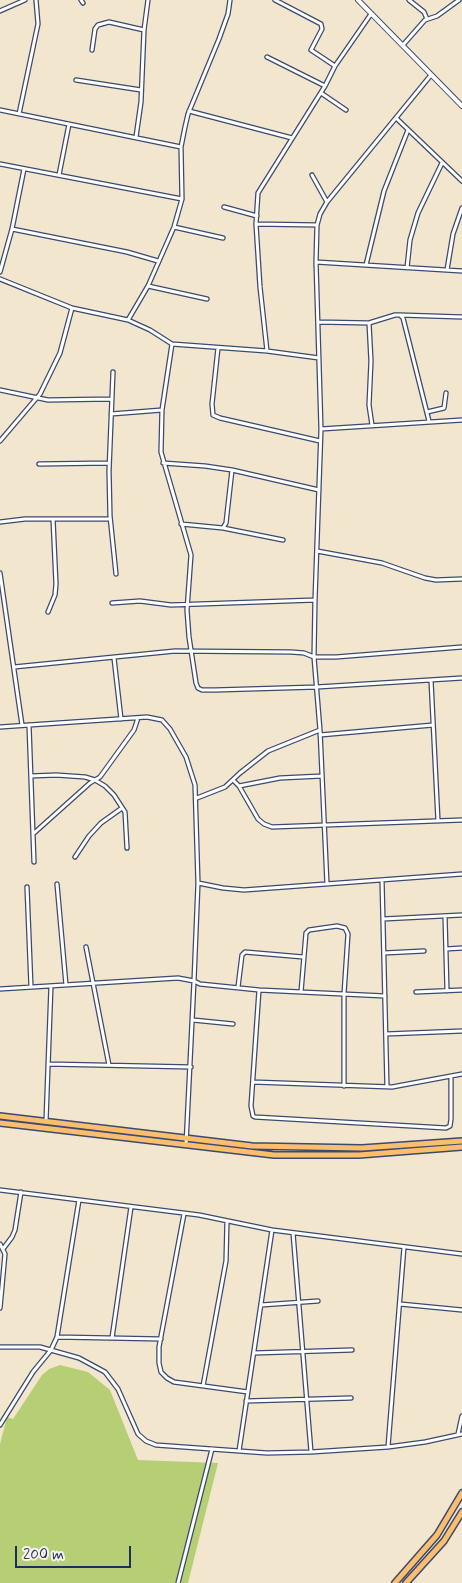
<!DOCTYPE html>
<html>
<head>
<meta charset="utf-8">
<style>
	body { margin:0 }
	#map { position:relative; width:462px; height:1583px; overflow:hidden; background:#f3e6ce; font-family:Mynerve,sans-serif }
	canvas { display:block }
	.scale { position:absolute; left:15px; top:1546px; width:116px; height:22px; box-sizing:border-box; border:2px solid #1b2f5e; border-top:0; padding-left:6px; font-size:15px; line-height:18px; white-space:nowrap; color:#1b2f5e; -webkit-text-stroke:4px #f7f3e8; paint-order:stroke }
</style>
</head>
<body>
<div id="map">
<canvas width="462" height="1583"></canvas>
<div class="scale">200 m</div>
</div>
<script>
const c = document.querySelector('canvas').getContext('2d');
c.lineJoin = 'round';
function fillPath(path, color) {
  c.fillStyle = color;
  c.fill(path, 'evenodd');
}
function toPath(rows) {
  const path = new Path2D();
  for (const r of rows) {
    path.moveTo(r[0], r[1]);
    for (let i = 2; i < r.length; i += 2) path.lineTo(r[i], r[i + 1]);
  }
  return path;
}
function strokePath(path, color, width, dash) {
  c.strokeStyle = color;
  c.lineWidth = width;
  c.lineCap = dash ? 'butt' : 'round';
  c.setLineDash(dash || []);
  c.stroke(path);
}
const green = toPath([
	[60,1365,88,1372,110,1390,138,1460,218,1463,188,1583,0,1583,0,1444,7,1417,13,1419,42,1375,49,1369]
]);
const minor = toPath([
	[81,0,83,3],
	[275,0,321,24,322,29,311,50,335,66],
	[409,0,424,12,427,19],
	[0,11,25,0],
	[403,45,425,20,437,16,459,0],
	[92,50,95,29,98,25,109,22,144,30],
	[267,57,325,86],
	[76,80,141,90],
	[321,93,346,110],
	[0,110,181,147],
	[189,111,292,138],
	[19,114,38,24,36,0],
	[396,118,462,181],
	[136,137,141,102,144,30,148,0],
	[0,164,182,199],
	[59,175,69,124],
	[312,175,327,202],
	[224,207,257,216],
	[256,224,317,225],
	[174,227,223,238],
	[12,229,127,252,158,261],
	[316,262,462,271],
	[366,265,384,191,408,130],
	[407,268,410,240,418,213,442,163],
	[447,270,453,234,462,208],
	[0,272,12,229,24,169],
	[0,279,72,308,128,320,150,330,172,344,267,351,319,358],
	[148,286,207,299],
	[400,315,462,317],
	[128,320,148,286,174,227,182,199,181,147,185,127,188,114,219,39,228,14,230,0],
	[318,322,369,323],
	[172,344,162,410,161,452,191,555,187,610,189,637,196,683,198,688,202,690,215,690,317,687,462,678],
	[218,348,212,404,213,415,220,418,320,441],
	[267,351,260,287,256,224,258,193,325,86,335,66,371,14],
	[113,372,109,471,110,516,116,574],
	[0,390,48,400,111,399],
	[427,412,444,408,446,393],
	[111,414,162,410],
	[372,425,369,405,371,361,369,323,395,315,400,315,403,318,429,421],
	[321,429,462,420],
	[0,441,40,394,60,353,72,308],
	[163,463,205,466,232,470,319,490],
	[39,464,109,463],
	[0,522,25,519,110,519],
	[181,524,223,528,226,523,232,470],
	[223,528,283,540],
	[317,551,382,563,425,578,436,580,462,579],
	[0,573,22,725],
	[112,603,140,601,171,605,315,600],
	[48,612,55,595,56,584,53,519],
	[114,658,121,719],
	[14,667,175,651,291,652,304,653,314,657,336,657,462,647],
	[431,680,438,821],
	[29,725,34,862],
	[0,727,147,717,162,720,170,729,186,757,195,785,198,883,223,888,244,890,462,874],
	[320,735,433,725],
	[31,776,56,775,85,777,95,780,105,786,114,795,125,812,127,848],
	[233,780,239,786,258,819,264,824,272,827,462,820],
	[239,786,280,778,322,776],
	[197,798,225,787,240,773,268,751,320,730],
	[33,834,90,783,100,777,134,730,138,718],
	[75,857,89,836,101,823,122,808],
	[382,880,387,1087],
	[57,884,66,985],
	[327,884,320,730,314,657,315,600,321,429,316,262,317,225,320,214,327,202,431,75],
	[27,887,31,987],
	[445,916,447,991],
	[383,919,462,915],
	[86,947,109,1065],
	[446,949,462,948],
	[384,953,424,951],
	[238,987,242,955,245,952,303,957],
	[0,989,178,978,194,981,198,883],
	[259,990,251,1106,253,1116,255,1117,446,1128,450,1126,451,1119,451,1076],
	[301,992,306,933,309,930,337,926,345,928,348,934,344,994,344,1086],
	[416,992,462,990],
	[193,1020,233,1024],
	[386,1034,462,1031],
	[48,1064,191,1067],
	[253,1082,392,1087,462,1074],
	[46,1121,51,986],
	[186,1145,194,981,200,984,259,990,385,996],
	[0,1190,199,1215,272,1230,239,1451],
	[184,1214,159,1347,159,1363,161,1372,167,1378,174,1382,248,1392],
	[272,1230,462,1254],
	[293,1233,311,1452],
	[0,1244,5,1254,0,1308],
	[3,1249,12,1237,15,1230,21,1192],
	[400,1304,462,1310],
	[261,1305,318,1301],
	[57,1337,161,1339],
	[112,1338,131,1207],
	[0,1347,40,1347,79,1358,105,1372,118,1389,138,1434,146,1441,156,1445,267,1453,311,1452,388,1447,425,1442,462,1434],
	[254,1353,352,1350],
	[203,1386,226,1261,227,1221],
	[246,1401,351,1398],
	[0,1425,33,1372,51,1350,57,1337,79,1200],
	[458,1434,462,1416],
	[388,1447,404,1247],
	[178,1583,212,1449]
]);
const tertiary = toPath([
	[358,0,462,106]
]);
const primary = toPath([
	[0,1116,252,1146,362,1148,462,1141],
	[0,1123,274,1155,359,1155,462,1147],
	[395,1583,437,1535,462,1493],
	[406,1583,444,1541,462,1512]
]);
fillPath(green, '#b6cf75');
strokePath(minor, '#3b4a6f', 5.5);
strokePath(tertiary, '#3b4a6f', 6);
strokePath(primary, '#3b4a6f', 8);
strokePath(minor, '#fff', 3);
strokePath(tertiary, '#fff', 4);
strokePath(primary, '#fbbd6e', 5);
</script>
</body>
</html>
